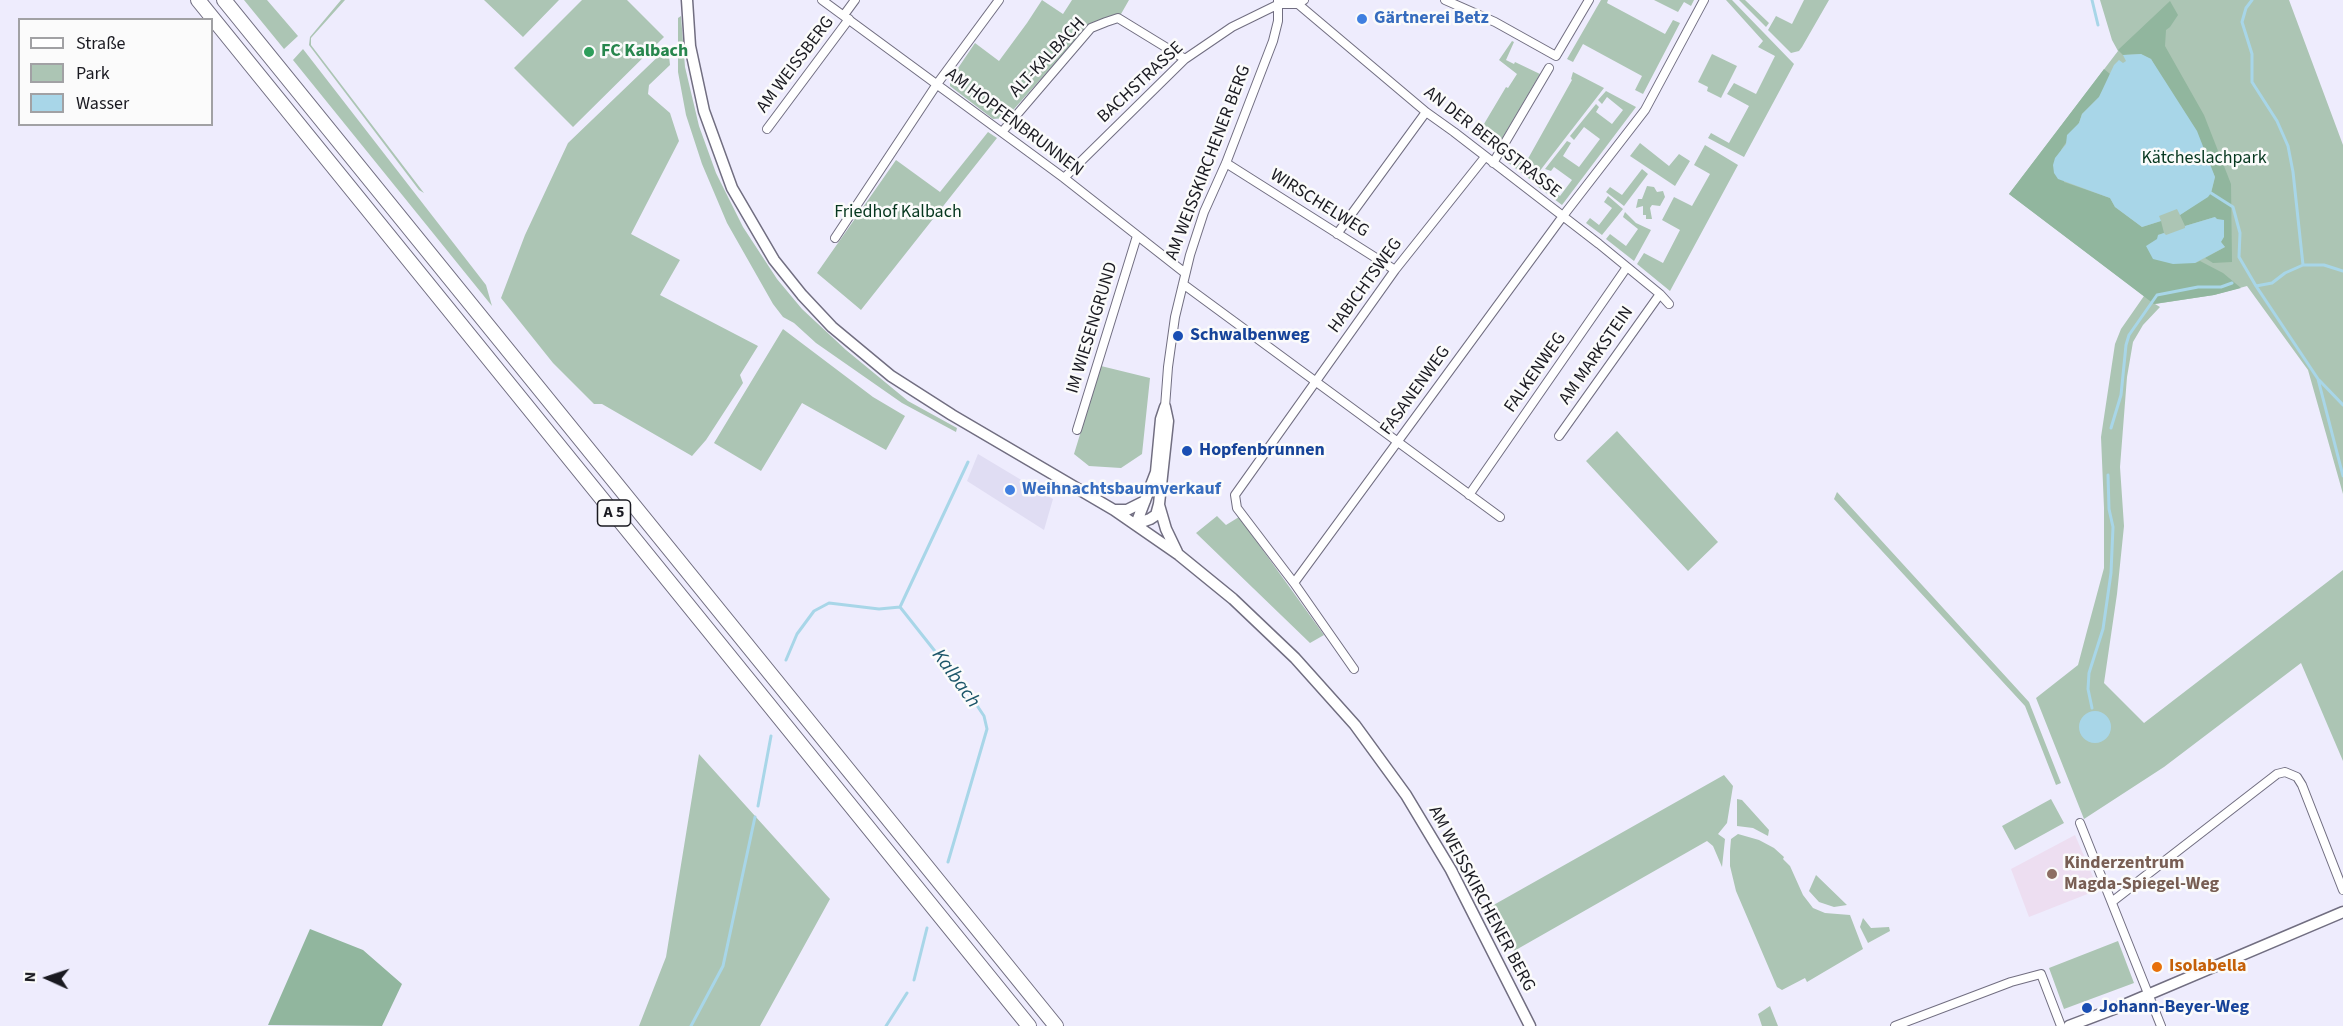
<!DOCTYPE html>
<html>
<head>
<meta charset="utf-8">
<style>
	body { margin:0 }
	#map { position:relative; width:2343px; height:1026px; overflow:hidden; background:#eeecfd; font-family:"Source Sans 3",sans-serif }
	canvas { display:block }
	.legend { position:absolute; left:18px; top:18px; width:195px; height:108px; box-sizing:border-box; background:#fbfbfb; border:2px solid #a1a1a4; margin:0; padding:8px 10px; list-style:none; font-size:18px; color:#1a1a21 }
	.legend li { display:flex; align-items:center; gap:12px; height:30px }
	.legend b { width:30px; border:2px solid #a1a1a4 }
	.north { position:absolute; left:18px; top:948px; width:60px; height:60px; -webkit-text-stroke:4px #fbfbfb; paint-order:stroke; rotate:273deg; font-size:16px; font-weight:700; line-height:24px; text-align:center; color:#1a1a21 }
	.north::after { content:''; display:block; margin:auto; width:21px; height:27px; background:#1a1a21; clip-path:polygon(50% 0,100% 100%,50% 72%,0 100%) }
</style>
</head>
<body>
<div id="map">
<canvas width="2343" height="1026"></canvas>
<ul class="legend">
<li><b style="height:8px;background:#fff"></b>Straße</li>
<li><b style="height:16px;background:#acc5b4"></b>Park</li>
<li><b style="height:16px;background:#a8d6e8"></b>Wasser</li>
</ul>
<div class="north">N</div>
</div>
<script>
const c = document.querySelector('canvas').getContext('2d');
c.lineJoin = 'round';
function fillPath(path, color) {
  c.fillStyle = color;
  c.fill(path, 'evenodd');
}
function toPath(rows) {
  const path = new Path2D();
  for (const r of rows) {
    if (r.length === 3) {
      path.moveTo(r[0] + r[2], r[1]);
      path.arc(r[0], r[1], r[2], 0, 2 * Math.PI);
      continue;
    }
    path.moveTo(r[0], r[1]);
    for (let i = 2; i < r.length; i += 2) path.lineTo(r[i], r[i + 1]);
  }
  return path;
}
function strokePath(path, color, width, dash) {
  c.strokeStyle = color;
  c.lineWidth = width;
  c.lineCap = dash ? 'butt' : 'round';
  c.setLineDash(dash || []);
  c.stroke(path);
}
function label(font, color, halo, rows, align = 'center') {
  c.font = font + ' "Source Sans 3",sans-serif';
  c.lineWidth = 5;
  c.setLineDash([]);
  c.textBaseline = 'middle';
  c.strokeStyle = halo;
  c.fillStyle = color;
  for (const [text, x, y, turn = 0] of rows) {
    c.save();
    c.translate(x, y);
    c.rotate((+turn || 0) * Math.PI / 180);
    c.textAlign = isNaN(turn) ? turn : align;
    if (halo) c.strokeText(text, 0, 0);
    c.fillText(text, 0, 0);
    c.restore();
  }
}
const commercial = toPath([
	[978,454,1053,499,1044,530,967,481]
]);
const education = toPath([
	[2075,835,2094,879,2087,883,2090,893,2029,917,2011,869]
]);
const green = toPath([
	[244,0,267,0,298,36,284,49],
	[341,0,345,0,311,38,311,45,424,193,419,190,309,45,310,37],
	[484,0,559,0,523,37],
	[582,0,627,0,664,37,573,127,514,68],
	[1042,0,1063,14,1072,0,1129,0,1121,14,1089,25,1006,118,993,119,950,86,950,80,975,43,999,61,1027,23],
	[1601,0,1608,0,1607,3,1665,34,1673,20,1680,23,1643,94,1635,90,1642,76,1583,44,1573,62,1567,59],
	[1654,0,1694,0,1691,6,1684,2,1678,12],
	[1726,0,1732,0,1794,64,1744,157,1708,138,1711,133,1729,143,1749,106,1727,94,1734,83,1756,94,1775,56,1758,47,1763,41],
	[1739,0,1745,0,1769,23,1766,27],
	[1804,0,1829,0,1802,47,1799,51,1791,53,1768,30,1776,16,1792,24],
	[2100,0,2289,0,2343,145,2343,494,2308,370,2247,286,2214,295,2155,304,2160,307,2143,325,2133,342,2127,377,2120,467,2124,526,2117,594,2104,683,2144,723,2343,570,2343,761,2301,663,2164,767,2084,819,2036,698,2078,665,2087,631,2104,568,2104,508,2101,437,2115,344,2121,329,2144,296,2009,194,2118,51,2112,40],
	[681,16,685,67,699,126,716,173,743,227,777,279,802,309,846,350,908,401,957,428,956,432,902,403,816,343,794,323,783,317,773,304,727,223,702,164,686,115,678,72,678,18],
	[1512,41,1514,42,1506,60,1514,64,1515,62,1540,74,1500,142,1481,129,1506,87,1508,88,1517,74,1499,60],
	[668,47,670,65,649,85,648,94,670,113,679,141,631,234,680,260,660,295,758,346,740,375,743,383,706,440,692,456,602,404,594,404,553,363,501,298,525,235,568,143],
	[303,49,486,285,492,306,293,60],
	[1712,54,1737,66,1721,98,1707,91,1708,87,1698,82],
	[1573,72,1604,88,1532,181,1507,162,1510,156,1525,164,1572,80,1571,79],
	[1606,91,1636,107,1562,205,1537,186,1542,183,1560,196,1572,180,1554,167,1551,171,1545,169,1567,141,1571,143,1563,156,1579,167,1600,139,1584,127,1574,140,1570,136,1596,104,1599,107,1596,112,1612,124,1623,110,1607,97,1602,104,1598,100],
	[988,132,997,138,861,310,817,273,896,160,940,192],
	[1640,143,1669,166,1679,154,1690,161,1675,186,1630,156],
	[1705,145,1738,165,1670,291,1637,264,1644,253,1663,263,1680,230,1662,220,1674,197,1692,206,1710,174,1694,165],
	[1642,169,1648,174,1624,206,1606,192,1610,187,1622,195],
	[1647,186,1654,187,1657,192,1663,191,1665,197,1660,206,1652,205,1650,208,1652,219,1646,219,1646,215,1643,215,1643,206,1636,208,1638,199,1642,199],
	[1608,196,1623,209,1602,235,1586,223,1590,218,1599,225,1612,208,1604,202],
	[1625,212,1636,223,1651,230,1634,261,1606,239,1610,234,1626,246,1638,229,1623,217],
	[783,329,873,397,905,416,886,450,802,403,761,471,714,443],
	[1101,366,1150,378,1142,454,1121,468,1089,466,1074,454],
	[1617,431,1718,542,1688,571,1586,461],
	[1837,492,2029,702,2061,783,2056,785,2025,706,1834,499],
	[1217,516,1226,525,1239,517,1324,635,1310,643,1196,533],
	[699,754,830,899,760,1026,639,1026,666,957],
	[1724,775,1733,786,1727,823,1718,834,1725,839,1722,867,1713,846,1707,841,1514,951,1490,907],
	[1737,799,1742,800,1769,830,1768,836,1753,828,1737,826],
	[2051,799,2064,823,2015,850,2002,826],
	[1738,834,1759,840,1774,848,1784,857,1783,859,1790,866,1803,895,1813,908,1825,913,1850,915,1863,949,1807,982,1805,978,1782,990,1777,987,1736,891,1730,866,1730,851,1731,839],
	[1816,875,1847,905,1834,907,1819,902,1809,891],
	[1863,918,1871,928,1889,927,1890,931,1868,943,1860,927],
	[2118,941,2134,983,2064,1009,2049,968],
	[1770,1006,1778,1026,1762,1026,1758,1014]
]);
const forest = toPath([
	[2170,1,2178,15,2170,27,2166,30,2165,46,2204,115,2231,184,2232,262,2213,263,2205,258,2225,247,2221,242,2215,217,2185,226,2180,215,2211,193,2215,177,2206,156,2151,59,2141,54,2123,55,2118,50],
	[2104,69,2110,74,2107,82,2099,97,2082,114,2079,123,2061,150,2064,182,2110,198,2115,207,2142,227,2161,221,2164,233,2158,235,2195,263,2200,261,2223,273,2241,288,2214,295,2154,304,2009,194],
	[310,929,363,950,402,984,382,1026,268,1025]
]);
const water = toPath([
	[2141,54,2151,59,2197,131,2215,177,2211,193,2208,197,2180,215,2177,209,2159,216,2161,221,2142,227,2115,207,2110,198,2058,179,2054,173,2053,165,2055,158,2066,144,2067,135,2079,123,2082,114,2099,97,2114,65,2119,60,2123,63,2126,61,2123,55],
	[2215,217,2217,219,2224,220,2224,237,2221,242,2225,247,2195,263,2173,264,2153,259,2146,246,2157,239,2158,235,2164,233,2166,235,2185,228,2185,226],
	[2095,727,16]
]);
const stream = toPath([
	[2092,0,2098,25],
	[2252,0,2246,8,2242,22,2252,54,2252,82,2277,121,2288,146,2293,172,2303,265],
	[2211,193,2233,207,2240,233,2239,257,2256,286,2318,379,2343,476],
	[2256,286,2272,283,2285,273,2303,265,2324,265,2343,271],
	[2319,380,2343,405],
	[2111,428,2121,395,2126,345,2129,335,2157,295,2198,287,2221,287,2232,283],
	[786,660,797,634,814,611,829,603,879,609,900,607],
	[2092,708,2088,689,2089,673,2103,629,2111,573,2113,527,2109,509,2108,475],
	[758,806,771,736],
	[948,862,987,729,984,716,972,698,900,607,968,462],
	[914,980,927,928],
	[691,1026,723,966,755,817],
	[886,1026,907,993]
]);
const street = toPath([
	[822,0,1064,178,1185,273],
	[1445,0,1495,22,1556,56,1589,0],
	[1298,4,1426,112,1454,132,1599,244,1660,294,1669,304],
	[844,15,855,0],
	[767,129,849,19],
	[1002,132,1091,28,1106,22,1118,18,1185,59],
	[1226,163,1395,270],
	[1493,163,1549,68],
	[1064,178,1185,59,1232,27,1279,4,1298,4,1304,0],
	[1337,234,1426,112],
	[835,238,937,84,999,0],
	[1183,284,1500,517],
	[1165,407,1168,367,1175,317,1190,255,1204,212,1226,163,1273,41,1278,21,1278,0],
	[1077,430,1137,236],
	[1559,436,1660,294],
	[1469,495,1627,267],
	[1294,583,1563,216,1645,110,1704,0],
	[1354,669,1294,583,1237,508,1235,495,1395,270,1485,157],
	[2080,823,2161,1026],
	[2113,901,2277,774,2285,772,2297,777,2302,785,2343,890],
	[1895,1026,2011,982,2041,974,2061,1026]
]);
const secondary = toPath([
	[687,0,690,46,704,111,732,188,774,260,802,295,832,327,891,376,952,415,1114,510,1179,555,1233,599,1295,658,1355,725,1406,795,1451,870,1530,1026],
	[1159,505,1166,529,1177,552],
	[1114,510,1127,510,1145,501],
	[1136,524,1150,519,1156,515,1159,504,1168,421,1165,407],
	[1136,524,1156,472,1161,419,1165,407],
	[2069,1026,2119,1007,2343,912]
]);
const highway = toPath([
	[198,0,1029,1026],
	[224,0,1056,1026]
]);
const markers = [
	[1362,19,6,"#3f7fe0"],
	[589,52,6,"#2e9e5b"],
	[1178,336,6,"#1a4fb4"],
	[1187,451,6,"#1a4fb4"],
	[1010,490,6,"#3f7fe0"],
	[2052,874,6,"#8d6e63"],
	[2157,967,6,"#e8710a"],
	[2087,1008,6,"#1a4fb4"]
];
const shields = [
	[614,513,33]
];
const shieldNames = [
	["A 5",614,513]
];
const shopNames = [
	["Gärtnerei Betz",1374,19],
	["Weihnachtsbaumverkauf",1022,490]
];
const leisureNames = [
	["FC Kalbach",601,52]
];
const streetNames = [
	["ALT-KALBACH",1048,58,-47],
	["AM WEISSBERG",796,65,-53],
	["BACHSTRASSE",1141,83,-43],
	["AM HOPFENBRUNNEN",1014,123,37],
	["AN DER BERGSTRASSE",1492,143,38],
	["AM WEISSKIRCHENER BERG",1209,163,-69],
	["WIRSCHELWEG",1319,204,32],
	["HABICHTSWEG",1366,286,-54],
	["IM WIESENGRUND",1093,328,-73],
	["AM MARKSTEIN",1597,356,-55],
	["FALKENWEG",1536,373,-55],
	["FASANENWEG",1416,391,-54],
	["AM WEISSKIRCHENER BERG",1481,899,62]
];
const parkNames = [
	["Kätcheslachpark",2204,159],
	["Friedhof Kalbach",898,213]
];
const transitNames = [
	["Schwalbenweg",1190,336],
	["Hopfenbrunnen",1199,451],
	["Johann-Beyer-Weg",2099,1008]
];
const educationNames = [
	["Kinderzentrum",2064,864],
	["Magda-Spiegel-Weg",2064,885]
];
const foodNames = [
	["Isolabella",2169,967]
];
const waterNames = [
	["Kalbach",955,679,54]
];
fillPath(commercial, '#e0ddf3');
fillPath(education, '#eddef1');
fillPath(green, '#acc5b4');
fillPath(forest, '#91b69e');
fillPath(water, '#a8d6e8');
strokePath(stream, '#a8d6e8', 3);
strokePath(street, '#716e81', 10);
strokePath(secondary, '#716e81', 13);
strokePath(highway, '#716e81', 16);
strokePath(street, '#fff', 8);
strokePath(secondary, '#fff', 10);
strokePath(highway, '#fff', 14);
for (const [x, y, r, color] of markers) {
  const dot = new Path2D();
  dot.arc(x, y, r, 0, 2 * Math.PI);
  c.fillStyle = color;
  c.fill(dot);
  strokePath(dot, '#fbfbfb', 2);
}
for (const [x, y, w] of shields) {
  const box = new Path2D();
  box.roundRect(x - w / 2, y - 13, w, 26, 4.5);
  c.fillStyle = '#fbfbfb';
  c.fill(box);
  strokePath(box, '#1a1a21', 1.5);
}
label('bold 16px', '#1a1a21', null, shieldNames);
label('bold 18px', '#366cbe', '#fbfbfb', shopNames, 'left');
label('bold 18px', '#27864d', '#fbfbfb', leisureNames, 'left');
label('18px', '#1a1a21', '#fbfbfb', streetNames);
label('18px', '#06371f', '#fbfbfb', parkNames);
label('bold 18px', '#164399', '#fbfbfb', transitNames, 'left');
label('bold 18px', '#785e54', '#fbfbfb', educationNames, 'left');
label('bold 18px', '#c56008', '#fbfbfb', foodNames, 'left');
label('italic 20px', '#1c5669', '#fbfbfb', waterNames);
</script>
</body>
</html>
